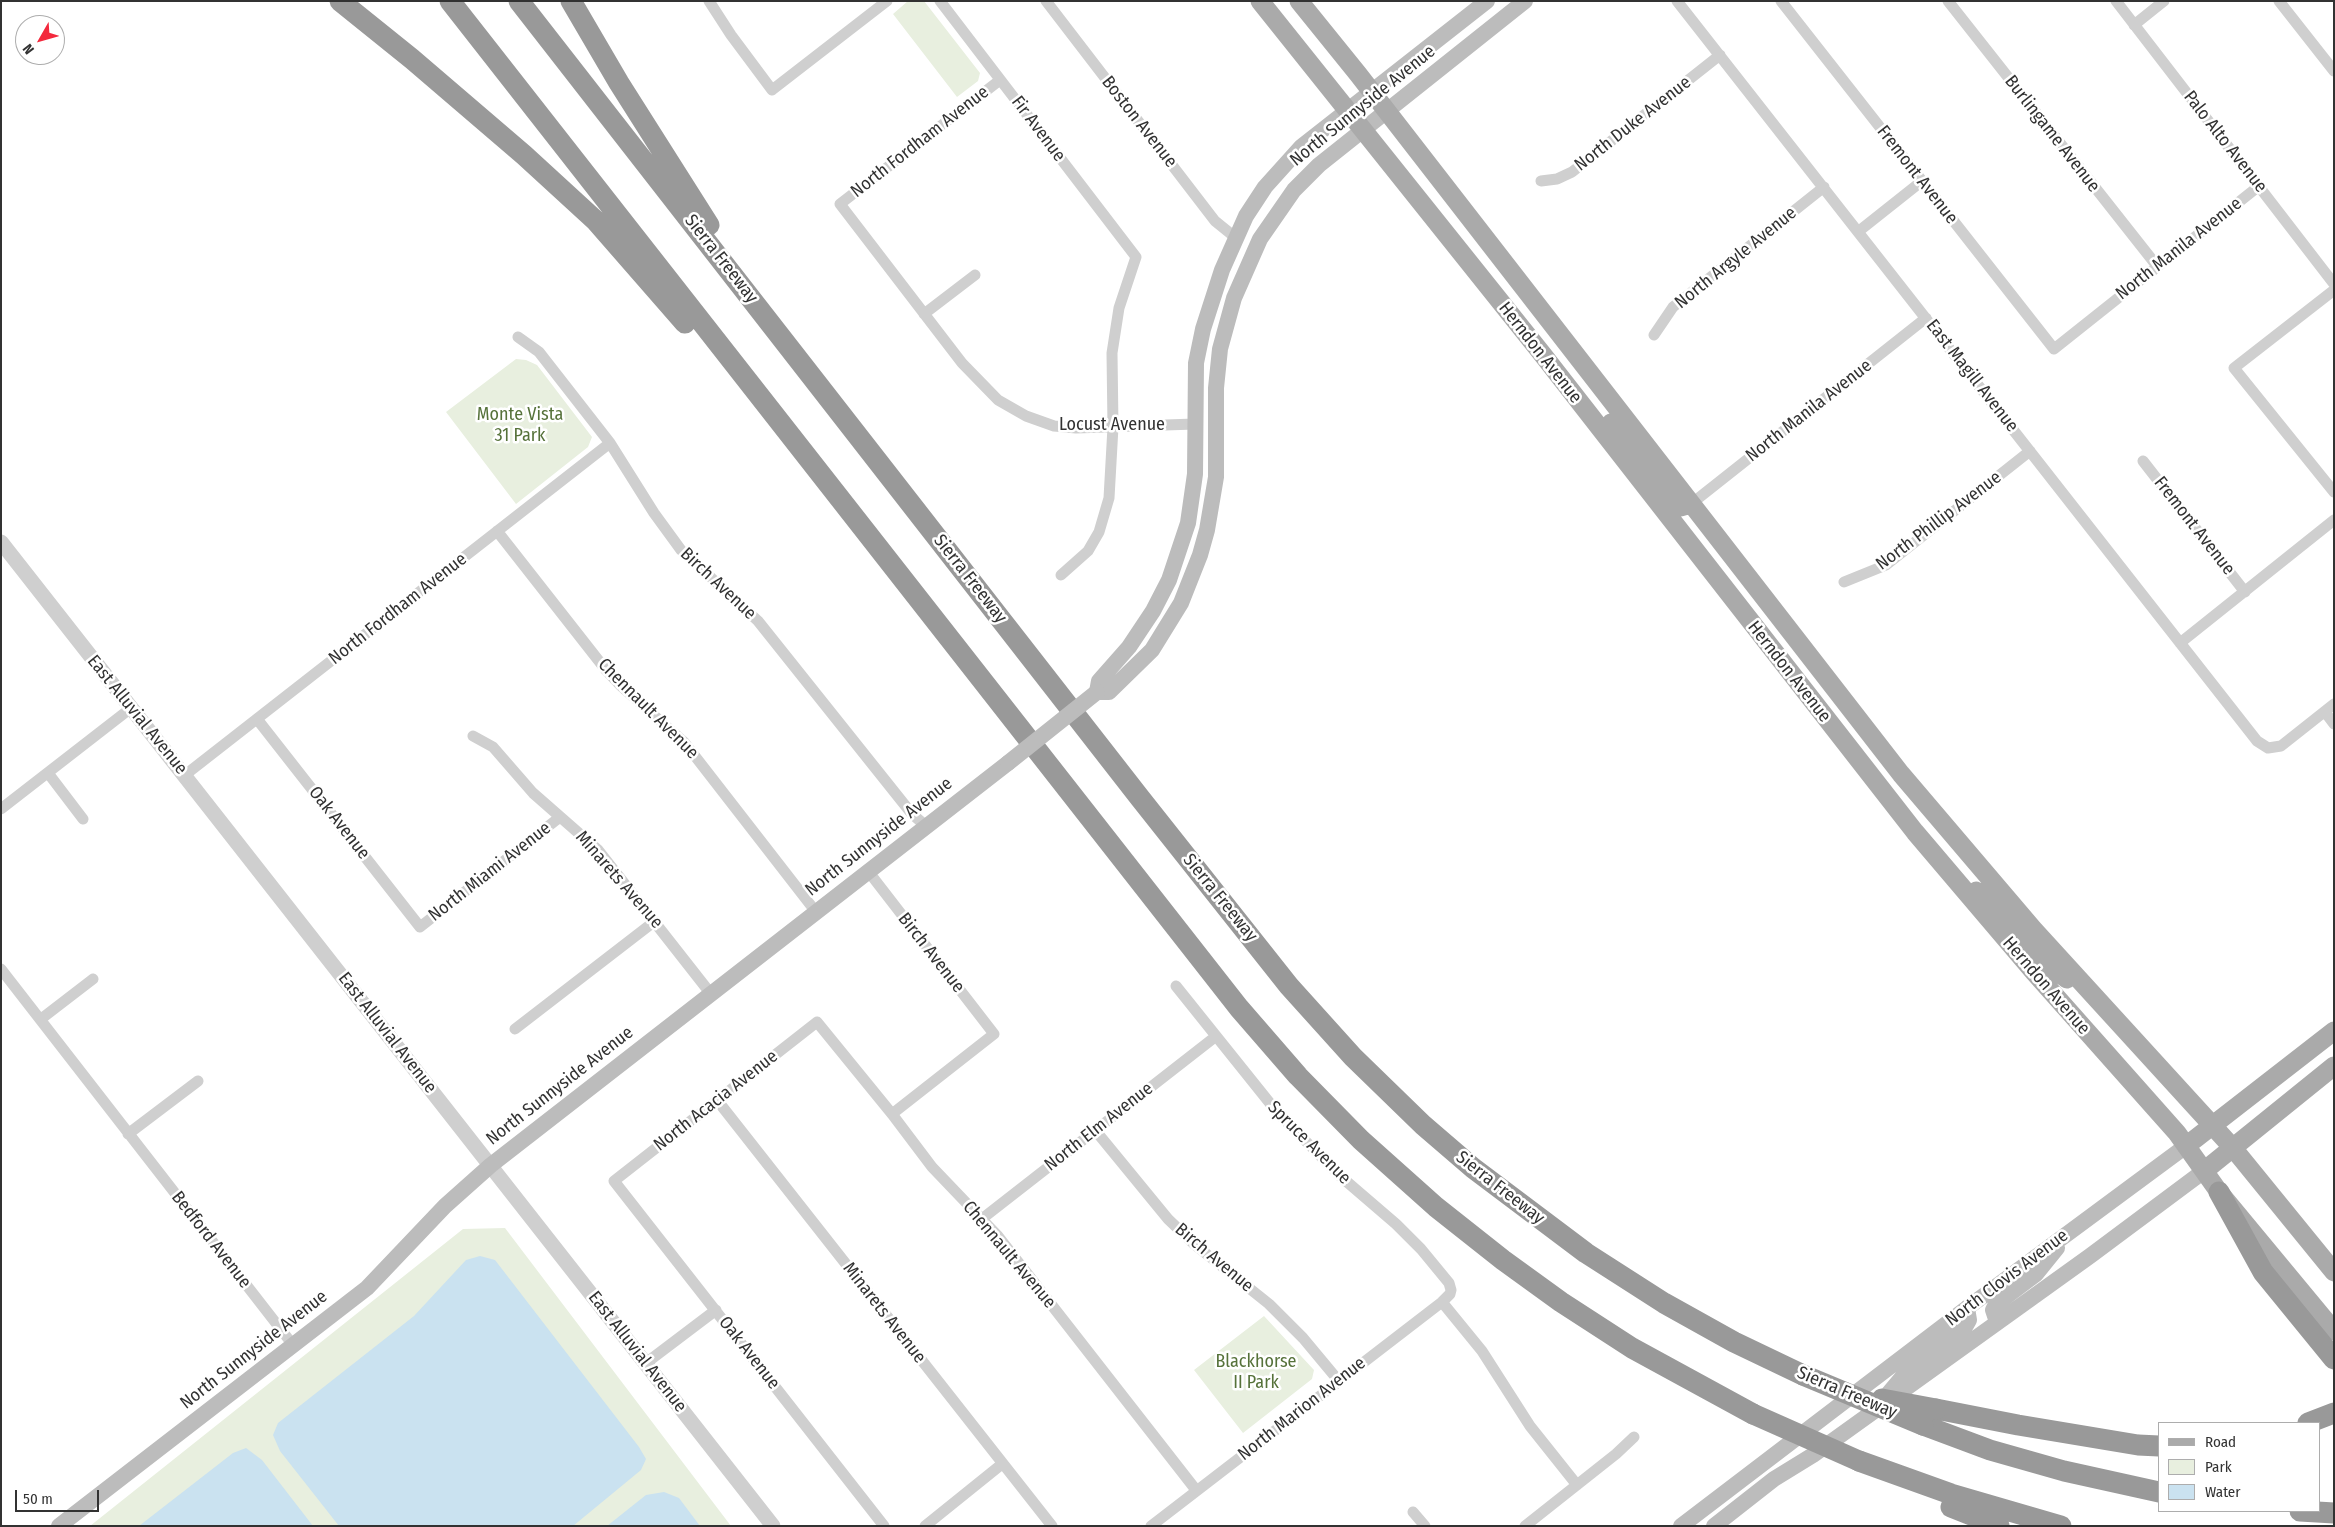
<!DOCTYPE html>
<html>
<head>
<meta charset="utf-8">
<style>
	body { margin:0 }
	#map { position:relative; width:2335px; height:1527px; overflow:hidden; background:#fff; font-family:"Fira Sans Condensed",sans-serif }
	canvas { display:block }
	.frame { position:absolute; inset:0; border:2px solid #323232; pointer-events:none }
	.legend { position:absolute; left:2158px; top:1422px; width:162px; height:90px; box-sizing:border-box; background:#fff; border:1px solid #adadad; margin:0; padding:6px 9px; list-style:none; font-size:15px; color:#323232 }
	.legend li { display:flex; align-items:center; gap:10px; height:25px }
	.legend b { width:25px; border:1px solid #adadad }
	.north { position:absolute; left:15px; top:15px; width:50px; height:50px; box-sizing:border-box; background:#fff; border:1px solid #adadad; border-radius:50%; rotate:232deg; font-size:14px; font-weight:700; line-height:20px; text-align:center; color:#323232 }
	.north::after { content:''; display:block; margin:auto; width:18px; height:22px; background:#f3293d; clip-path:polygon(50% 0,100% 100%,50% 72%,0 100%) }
	.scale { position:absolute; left:15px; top:1490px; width:84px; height:22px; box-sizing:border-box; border:2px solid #323232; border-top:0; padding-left:6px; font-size:15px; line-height:18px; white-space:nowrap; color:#323232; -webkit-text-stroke:4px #fff; paint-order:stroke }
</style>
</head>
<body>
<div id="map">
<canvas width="2335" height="1527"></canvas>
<div class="frame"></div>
<ul class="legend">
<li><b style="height:6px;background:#aaa"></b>Road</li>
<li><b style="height:14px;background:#e8efdf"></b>Park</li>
<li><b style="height:14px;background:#cae2f0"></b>Water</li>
</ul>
<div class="north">N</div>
<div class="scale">50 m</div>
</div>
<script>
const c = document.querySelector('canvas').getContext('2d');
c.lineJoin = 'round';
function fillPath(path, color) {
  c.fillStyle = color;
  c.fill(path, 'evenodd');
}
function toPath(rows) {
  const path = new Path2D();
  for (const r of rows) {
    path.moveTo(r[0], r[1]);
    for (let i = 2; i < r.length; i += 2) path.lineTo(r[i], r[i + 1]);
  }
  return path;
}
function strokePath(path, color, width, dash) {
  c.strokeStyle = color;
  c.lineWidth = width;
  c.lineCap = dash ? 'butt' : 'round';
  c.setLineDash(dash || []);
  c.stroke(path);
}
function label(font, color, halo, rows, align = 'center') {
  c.font = font + ' "Fira Sans Condensed",sans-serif';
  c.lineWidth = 5;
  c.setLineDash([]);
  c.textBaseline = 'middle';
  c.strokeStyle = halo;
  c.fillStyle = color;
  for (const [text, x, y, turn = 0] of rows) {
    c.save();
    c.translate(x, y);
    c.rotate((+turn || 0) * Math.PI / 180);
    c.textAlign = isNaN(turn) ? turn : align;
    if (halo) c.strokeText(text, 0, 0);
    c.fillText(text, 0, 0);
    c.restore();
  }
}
const green = toPath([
	[908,1,924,1,980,73,978,81,957,97,893,14],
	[516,359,526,360,537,365,592,437,588,447,516,504,446,412],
	[505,1228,731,1526,90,1526,463,1229],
	[1264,1316,1314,1370,1312,1379,1243,1433,1194,1370]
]);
const water = toPath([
	[480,1256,495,1260,639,1447,646,1459,641,1470,573,1526,339,1526,280,1451,273,1435,278,1423,414,1316,466,1260],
	[246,1448,262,1460,313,1526,139,1526,233,1453],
	[664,1492,679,1498,700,1526,607,1526,646,1495]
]);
const minor = toPath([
	[709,1,731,35,772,90,887,1],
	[940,1,1136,257,1119,308,1112,353,1113,427,1109,498,1099,532,1088,551,1061,575],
	[1046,1,1215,221,1236,238],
	[1677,1,2257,741,2268,748,2281,746,2334,704],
	[1781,1,2054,349,2259,186],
	[1948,1,2157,266],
	[2116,1,2334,284],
	[2279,1,2334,71],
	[2134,25,2164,1],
	[1000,80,840,204,962,363,998,400,1026,416,1054,426,1076,428,1195,424],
	[1541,181,1557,179,1572,172,1720,55],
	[1859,231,1922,181],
	[2334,290,2234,368,2334,492],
	[924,314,975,275],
	[1654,335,1673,307,1824,187],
	[518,337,539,352,610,443,654,513,681,550,758,621,912,814,926,826],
	[2143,461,2245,592],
	[1691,504,1926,318],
	[497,531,606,670,621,686,684,742,816,912],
	[1844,582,1886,565,2030,451],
	[2180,643,2334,520],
	[2325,712,2334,724],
	[257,719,420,927,560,817],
	[473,736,493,747,533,793,598,850,711,994],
	[48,773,83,819],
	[185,775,610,443],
	[1,809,131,708],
	[868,871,994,1034,892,1114],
	[1,969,293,1345],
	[41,1019,93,979],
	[515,1029,655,921],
	[717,1100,1052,1526],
	[1095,1130,1168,1219,1194,1244,1269,1304,1303,1338,1338,1380],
	[128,1134,198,1081],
	[983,1218,1215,1037],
	[1442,1302,1482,1351,1530,1426,1577,1485],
	[646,1363,716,1310],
	[1413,1512,1425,1526],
	[884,1526,614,1181,817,1022,892,1114,932,1167,997,1235,1196,1490],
	[925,1526,1002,1464],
	[1151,1526,1442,1302,1450,1294,1451,1290,1449,1283,1421,1249,1396,1224,1339,1175,1277,1112,1176,986],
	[1525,1526,1616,1454,1634,1437]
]);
const tertiary = toPath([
	[1,542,773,1526]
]);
const secondary = toPath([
	[1487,1,1301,147,1265,187,1246,216,1222,270,1203,329,1196,363,1195,474,1188,523,1169,580,1153,611,1129,647,1099,681,1097,692,1109,692,1152,650,1181,603,1200,555,1207,530,1216,477,1216,388,1220,349,1234,298,1260,239,1294,190,1319,165,1525,1],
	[1997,1322,1993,1310,1996,1304,2036,1274,2057,1248],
	[1889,1393,1910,1368,1965,1327,1969,1320,1967,1308],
	[59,1526,367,1288,445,1206,491,1165,1008,763],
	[1681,1526,1967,1308,2186,1146],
	[1714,1526,1774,1479,1813,1455,2090,1256,2204,1171]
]);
const primary = toPath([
	[1260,1,1543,355,1915,832,2034,972,2177,1133,2219,1192,2334,1331],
	[1299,1,1358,74,1901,774,2033,929,2233,1148,2334,1272],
	[1611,423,1674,504,1681,507,1691,504],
	[1976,891,1987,897,2045,963,2067,979],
	[2186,1146,2334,1031],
	[2204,1171,2334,1066]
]);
const motorway = toPath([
	[340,1,412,59,524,155,596,221,685,323],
	[450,1,1239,1008,1298,1076,1361,1140,1436,1207,1503,1260,1561,1302,1632,1348,1753,1414],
	[519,1,1140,798,1289,986,1353,1057,1423,1125,1473,1168,1586,1253,1664,1303,1734,1342,1803,1375],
	[571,1,619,83,709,225],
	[2219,1192,2263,1272,2334,1359],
	[1936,1409,2018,1425,2138,1445,2159,1446],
	[2308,1423,2334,1413],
	[1923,1425,1990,1450,2064,1471,2159,1492],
	[1859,1461,1951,1494,2061,1526],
	[1951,1507,1999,1526],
	[2300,1511,2334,1513]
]);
const secondaryBridge = toPath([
	[1008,763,1097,692]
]);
const motorwayBridge = toPath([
	[1803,1375,1923,1425],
	[1882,1399,1936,1409],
	[1753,1414,1859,1461]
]);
const streetNames = [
	["North Sunnyside Avenue",1363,106,-39],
	["Boston Avenue",1139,122,52],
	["North Duke Avenue",1633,124,-38],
	["Fir Avenue",1038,129,53],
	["Burlingame Avenue",2052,134,52],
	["North Fordham Avenue",920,142,-38],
	["Palo Alto Avenue",2225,142,52],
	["Fremont Avenue",1917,175,52],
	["North Manila Avenue",2179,249,-38],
	["North Argyle Avenue",1736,258,-39],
	["Sierra Freeway",721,259,52],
	["Herndon Avenue",1540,353,52],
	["East Magill Avenue",1972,376,52],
	["North Manila Avenue",1809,411,-38],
	["Locust Avenue",1112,425],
	["North Phillip Avenue",1939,521,-37],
	["Fremont Avenue",2194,526,52],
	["Sierra Freeway",970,579,52],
	["Birch Avenue",718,584,43],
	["North Fordham Avenue",398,609,-38],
	["Herndon Avenue",1789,672,52],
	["Chennault Avenue",648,709,45],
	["East Alluvial Avenue",137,715,51],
	["Oak Avenue",339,823,52],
	["North Sunnyside Avenue",879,837,-38],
	["North Miami Avenue",490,872,-38],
	["Minarets Avenue",619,880,49],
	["Sierra Freeway",1220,898,51],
	["Birch Avenue",931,953,52],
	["Herndon Avenue",2046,986,49],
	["East Alluvial Avenue",387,1033,52],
	["North Sunnyside Avenue",560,1086,-38],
	["North Acacia Avenue",716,1101,-38],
	["North Elm Avenue",1099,1127,-38],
	["Spruce Avenue",1309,1143,45],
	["Sierra Freeway",1500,1188,38],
	["Bedford Avenue",211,1240,52],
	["Chennault Avenue",1009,1255,50],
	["Birch Avenue",1214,1258,40],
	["North Clovis Avenue",2007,1278,-37],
	["Minarets Avenue",884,1313,52],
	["North Sunnyside Avenue",254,1350,-38],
	["East Alluvial Avenue",637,1352,52],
	["Oak Avenue",749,1353,52],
	["Sierra Freeway",1847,1393,23],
	["North Marion Avenue",1302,1409,-38]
];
const parkNames = [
	["Monte Vista",520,415],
	["31 Park",520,436],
	["Blackhorse",1256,1362],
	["II Park",1256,1383]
];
fillPath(green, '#e8efdf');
fillPath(water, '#cae2f0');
strokePath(minor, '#cfcfcf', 11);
strokePath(tertiary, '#cfcfcf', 15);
strokePath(secondary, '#bcbcbc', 16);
strokePath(primary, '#aaa', 19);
strokePath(motorway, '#999', 21);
strokePath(secondaryBridge, '#bcbcbc', 16);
strokePath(motorwayBridge, '#999', 21);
label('18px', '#323232', '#fff', streetNames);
label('18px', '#56723a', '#fff', parkNames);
</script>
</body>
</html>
